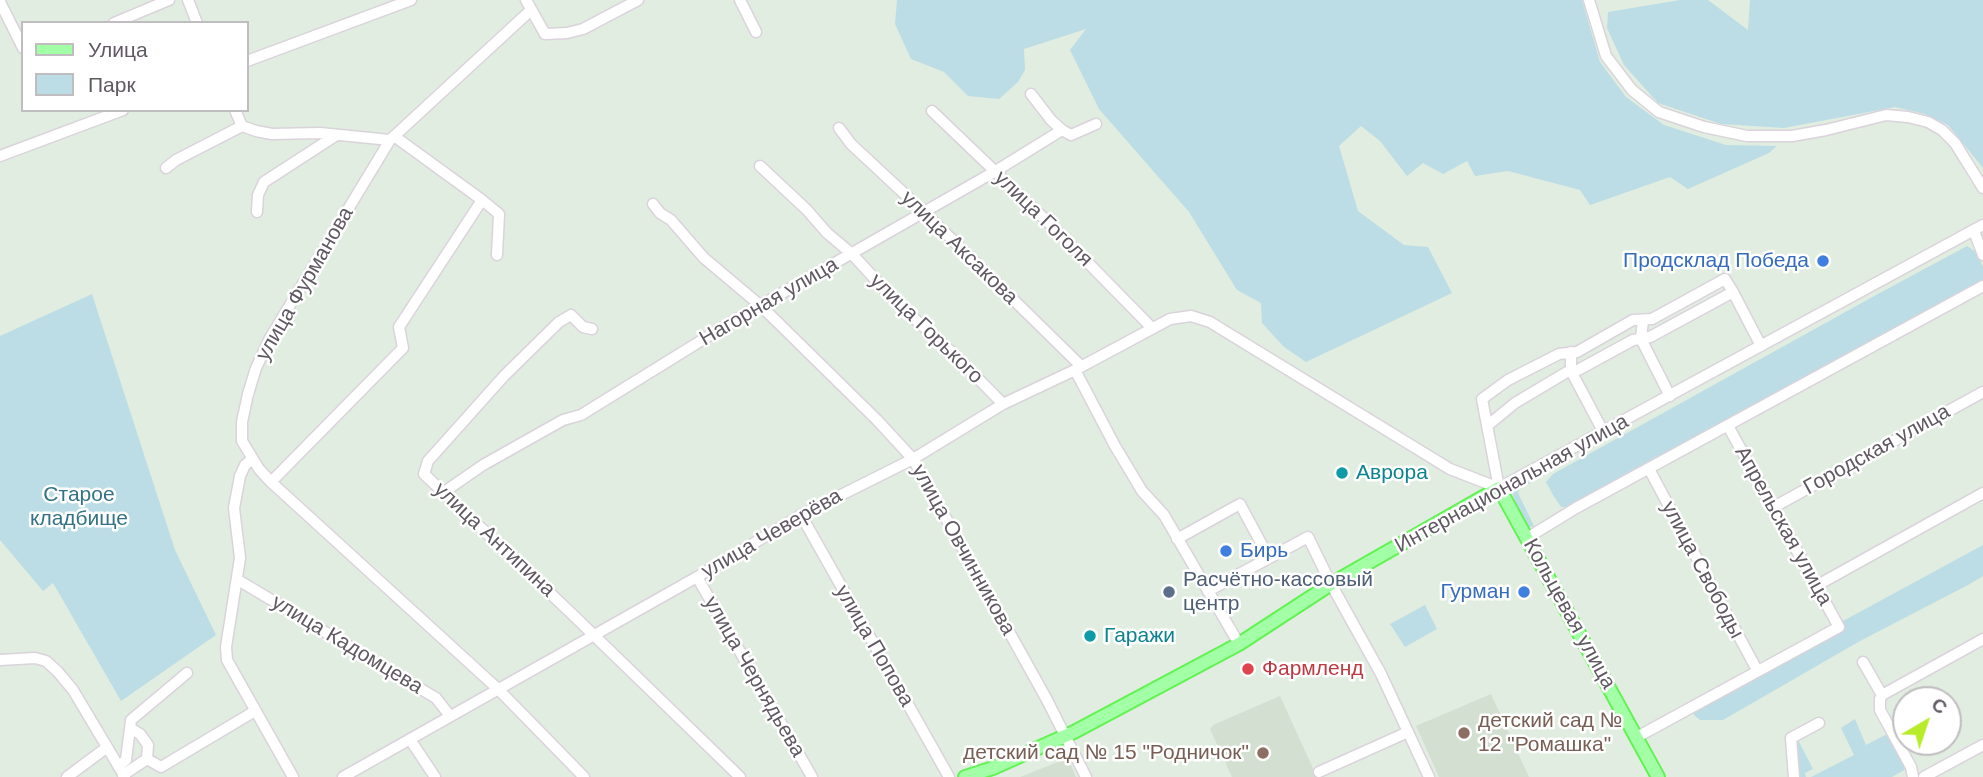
<!DOCTYPE html>
<html>
<head>
<meta charset="utf-8">
<style>
	body { margin:0 }
	#map { position:relative; width:1983px; height:777px; overflow:hidden; background:#e1ede0; font-family:Arial,sans-serif }
	canvas { display:block }
	.legend { position:absolute; left:21px; top:21px; width:228px; height:91px; box-sizing:border-box; background:#fff; border:2px solid #bfbdc0; margin:0; padding:9px 12px; list-style:none; font-size:21px; color:#605962 }
	.legend li { display:flex; align-items:center; gap:14px; height:35px }
	.legend b { width:35px; border:2px solid #bfbdc0 }
	.north { position:absolute; left:1892px; top:686px; width:70px; height:70px; box-sizing:border-box; background:#fff; border:2px solid #bfbdc0; border-radius:50%; rotate:39deg; font-size:19px; font-weight:700; line-height:28px; text-align:center; color:#605962 }
	.north::after { content:''; display:block; margin:auto; width:24px; height:32px; background:#b8eb28; clip-path:polygon(50% 0,100% 100%,50% 72%,0 100%) }
</style>
</head>
<body>
<div id="map">
<canvas width="1983" height="777"></canvas>
<ul class="legend">
<li><b style="height:9px;background:#a3ffa5"></b>Улица</li>
<li><b style="height:19px;background:#bcdde5"></b>Парк</li>
</ul>
<div class="north">С</div>
</div>
<script>
const c = document.querySelector('canvas').getContext('2d');
c.lineJoin = 'round';
function fillPath(path, color) {
  c.fillStyle = color;
  c.fill(path, 'evenodd');
}
function toPath(rows) {
  const path = new Path2D();
  for (const r of rows) {
    path.moveTo(r[0], r[1]);
    for (let i = 2; i < r.length; i += 2) path.lineTo(r[i], r[i + 1]);
  }
  return path;
}
function strokePath(path, color, width, dash) {
  c.strokeStyle = color;
  c.lineWidth = width;
  c.lineCap = dash ? 'butt' : 'round';
  c.setLineDash(dash || []);
  c.stroke(path);
}
function label(font, color, halo, rows, align = 'center') {
  c.font = font + ' Arial,sans-serif';
  c.lineWidth = 5;
  c.setLineDash([]);
  c.textBaseline = 'middle';
  c.strokeStyle = halo;
  c.fillStyle = color;
  for (const [text, x, y, turn = 0] of rows) {
    c.save();
    c.translate(x, y);
    c.rotate((+turn || 0) * Math.PI / 180);
    c.textAlign = isNaN(turn) ? turn : align;
    if (halo) c.strokeText(text, 0, 0);
    c.fillText(text, 0, 0);
    c.restore();
  }
}
const education = toPath([
	[1491,694,1529,777,1439,777,1416,726],
	[1280,696,1317,777,1232,777,1210,729,1213,725],
	[1068,758,1076,777,1020,777]
]);
const green = toPath([
	[897,0,1582,0,1600,62,1626,97,1664,125,1726,145,1777,146,1769,153,1688,189,1670,177,1590,205,1580,190,1508,171,1475,176,1467,161,1443,174,1423,163,1407,176,1380,141,1361,126,1339,146,1358,211,1404,245,1428,247,1452,293,1306,362,1284,347,1262,323,1261,303,1237,290,1189,212,1099,109,1070,50,1086,29,1024,49,1025,70,1018,82,999,99,968,96,944,72,911,59,895,24],
	[1680,0,1708,0,1748,30,1750,0,1983,0,1983,168,1948,125,1925,114,1895,107,1784,128,1721,124,1658,103,1624,65,1607,28,1608,12],
	[1967,246,1976,252,1983,267,1983,280,1878,339,1627,473,1577,502,1566,507,1561,507,1553,495,1546,482,1553,474,1876,295],
	[92,294,175,550,216,635,121,701,53,583,43,591,0,540,0,336],
	[1530,475,1534,481,1521,488,1518,493,1534,526,1528,528,1518,511,1512,492,1514,485],
	[1983,545,1983,576,1968,585,1860,641,1723,720,1700,720,1694,715,1692,709,1832,627],
	[1425,605,1437,629,1405,647,1390,624],
	[1855,719,1866,745,1887,734,1906,769,1892,777,1811,777,1854,755,1841,728],
	[1797,738,1813,769,1805,773,1806,777,1797,777,1793,751]
]);
const minor = toPath([
	[188,0,197,23],
	[526,0,545,34,567,33,583,29,638,0],
	[740,0,756,32],
	[1589,0,1606,56,1632,90,1659,112,1704,127,1747,136,1792,136,1826,130,1886,115,1908,117,1928,122,1942,130,1955,143,1983,188],
	[0,2,23,48],
	[531,10,390,140,270,338,256,368,248,394,242,422,242,441,259,469,271,482,498,689,584,777],
	[114,23,169,0],
	[247,61,411,0],
	[1031,94,1051,120,1062,130],
	[235,110,242,126,256,131,272,134,320,133,390,140],
	[932,111,1051,225,1152,328],
	[839,128,851,144,924,212,1081,366],
	[0,156,123,110],
	[760,166,807,210,827,233,852,254,898,304,953,353,1003,404],
	[166,168,176,160,242,126],
	[482,200,499,214,497,255],
	[653,204,660,213,671,220,704,258,761,306,877,420,913,459,1047,700,1086,777],
	[257,212,258,195,264,182,335,136],
	[1974,231,1983,255],
	[1643,320,1641,339,1670,396],
	[592,329,583,327,571,315,559,322,504,376,428,461,424,474,571,613,740,777],
	[1571,352,1571,371,1604,433],
	[1075,370,1115,446,1142,491,1164,515,1239,644],
	[1487,426,1515,403,1567,372,1578,370,1633,340,1650,337,1733,292,1761,346],
	[252,459,245,465,240,476,234,508,240,558,226,647,227,660,293,777],
	[1649,469,1757,670],
	[271,482,403,348,399,327,482,200,394,136],
	[1499,488,1983,225],
	[1499,488,1482,399,1508,380,1559,354,1577,352,1633,320,1652,319,1725,279,1733,292],
	[444,492,483,465,563,420,581,415,728,324,994,172,1062,130,1071,135,1096,124],
	[1772,508,1983,392],
	[801,515,949,777],
	[1527,538,1576,508,1983,286],
	[1177,539,1240,504,1269,558],
	[697,577,812,777],
	[238,580,436,698,450,716],
	[1816,586,1983,493],
	[1208,591,1308,537,1331,584,1381,674,1429,777],
	[0,660,35,658,46,661,58,672,73,690,125,777],
	[1863,662,1882,695,1880,699,1880,710,1911,767,1913,777],
	[1882,695,1983,639],
	[130,728,140,734,148,745,147,759],
	[1637,737,1839,627,1728,426],
	[411,741,435,777],
	[118,766,126,760,131,720,187,673],
	[1319,772,1408,732],
	[123,775,147,759,161,767,255,711],
	[67,777,106,748],
	[343,777,697,577,801,515,913,459,1003,404,1075,370,1170,319,1191,316,1210,322,1450,469,1499,488],
	[1794,777,1791,738,1819,723],
	[1924,777,1983,745]
]);
const major = toPath([
	[965,777,993,768,1074,732,1239,644,1331,584,1499,488,1658,777]
]);
const markers = [
	[1823,261,7,"#3f7fe0"],
	[1342,473,7,"#0f9aa8"],
	[1226,551,7,"#3f7fe0"],
	[1169,592,7,"#5c6f8a"],
	[1524,592,7,"#3f7fe0"],
	[1090,636,7,"#0f9aa8"],
	[1248,669,7,"#e0444e"],
	[1464,733,7,"#8d6e63"],
	[1263,753,7,"#8d6e63"]
];
const streetNames = [
	["улица Гоголя",1043,219,44],
	["улица Аксакова",959,248,44],
	["улица Фурманова",305,284,-60],
	["Нагорная улица",769,302,-30],
	["улица Горького",926,329,44],
	["Городская улица",1877,450,-29],
	["Интернациональная улица",1512,484,-29],
	["Апрельская улица",1783,526,61],
	["улица Чеверёва",772,534,-30],
	["улица Антипина",494,540,43],
	["улица Овчинникова",963,550,61],
	["улица Свободы",1702,570,62],
	["Кольцевая улица",1569,614,61],
	["улица Кадомцева",347,645,31],
	["улица Попова",874,646,60],
	["улица Чернядьева",754,677,60]
];
const shopNames = [
	["Продсклад Победа",1809,261],
	["Бирь",1240,551,"left"],
	["Гурман",1510,592]
];
const cultureNames = [
	["Аврора",1356,473],
	["Гаражи",1104,636]
];
const parkNames = [
	["Старое",79,495],
	["кладбище",79,519]
];
const serviceNames = [
	["Расчётно-кассовый",1183,580],
	["центр",1183,604]
];
const healthNames = [
	["Фармленд",1262,669]
];
const educationNames = [
	["детский сад №",1478,721],
	["12 \"Ромашка\"",1478,745],
	["детский сад № 15 \"Родничок\"",1249,753,"right"]
];
fillPath(education, '#d2dfd1');
fillPath(green, '#bcdde5');
strokePath(minor, '#dad3db', 13);
strokePath(major, '#62f353', 16);
strokePath(minor, '#fff', 10);
strokePath(major, '#a3ffa5', 12);
for (const [x, y, r, color] of markers) {
  const dot = new Path2D();
  dot.arc(x, y, r, 0, 2 * Math.PI);
  c.fillStyle = color;
  c.fill(dot);
  strokePath(dot, '#fff', 2.5);
}
label('21px', '#605962', '#fff', streetNames);
label('21px', '#366cbe', '#fff', shopNames, 'right');
label('21px', '#0d838f', '#fff', cultureNames, 'left');
label('21px', '#347386', '#fff', parkNames);
label('21px', '#4e5e75', '#fff', serviceNames, 'left');
label('21px', '#be3a42', '#fff', healthNames, 'left');
label('21px', '#785e54', '#fff', educationNames, 'left');
</script>
</body>
</html>
